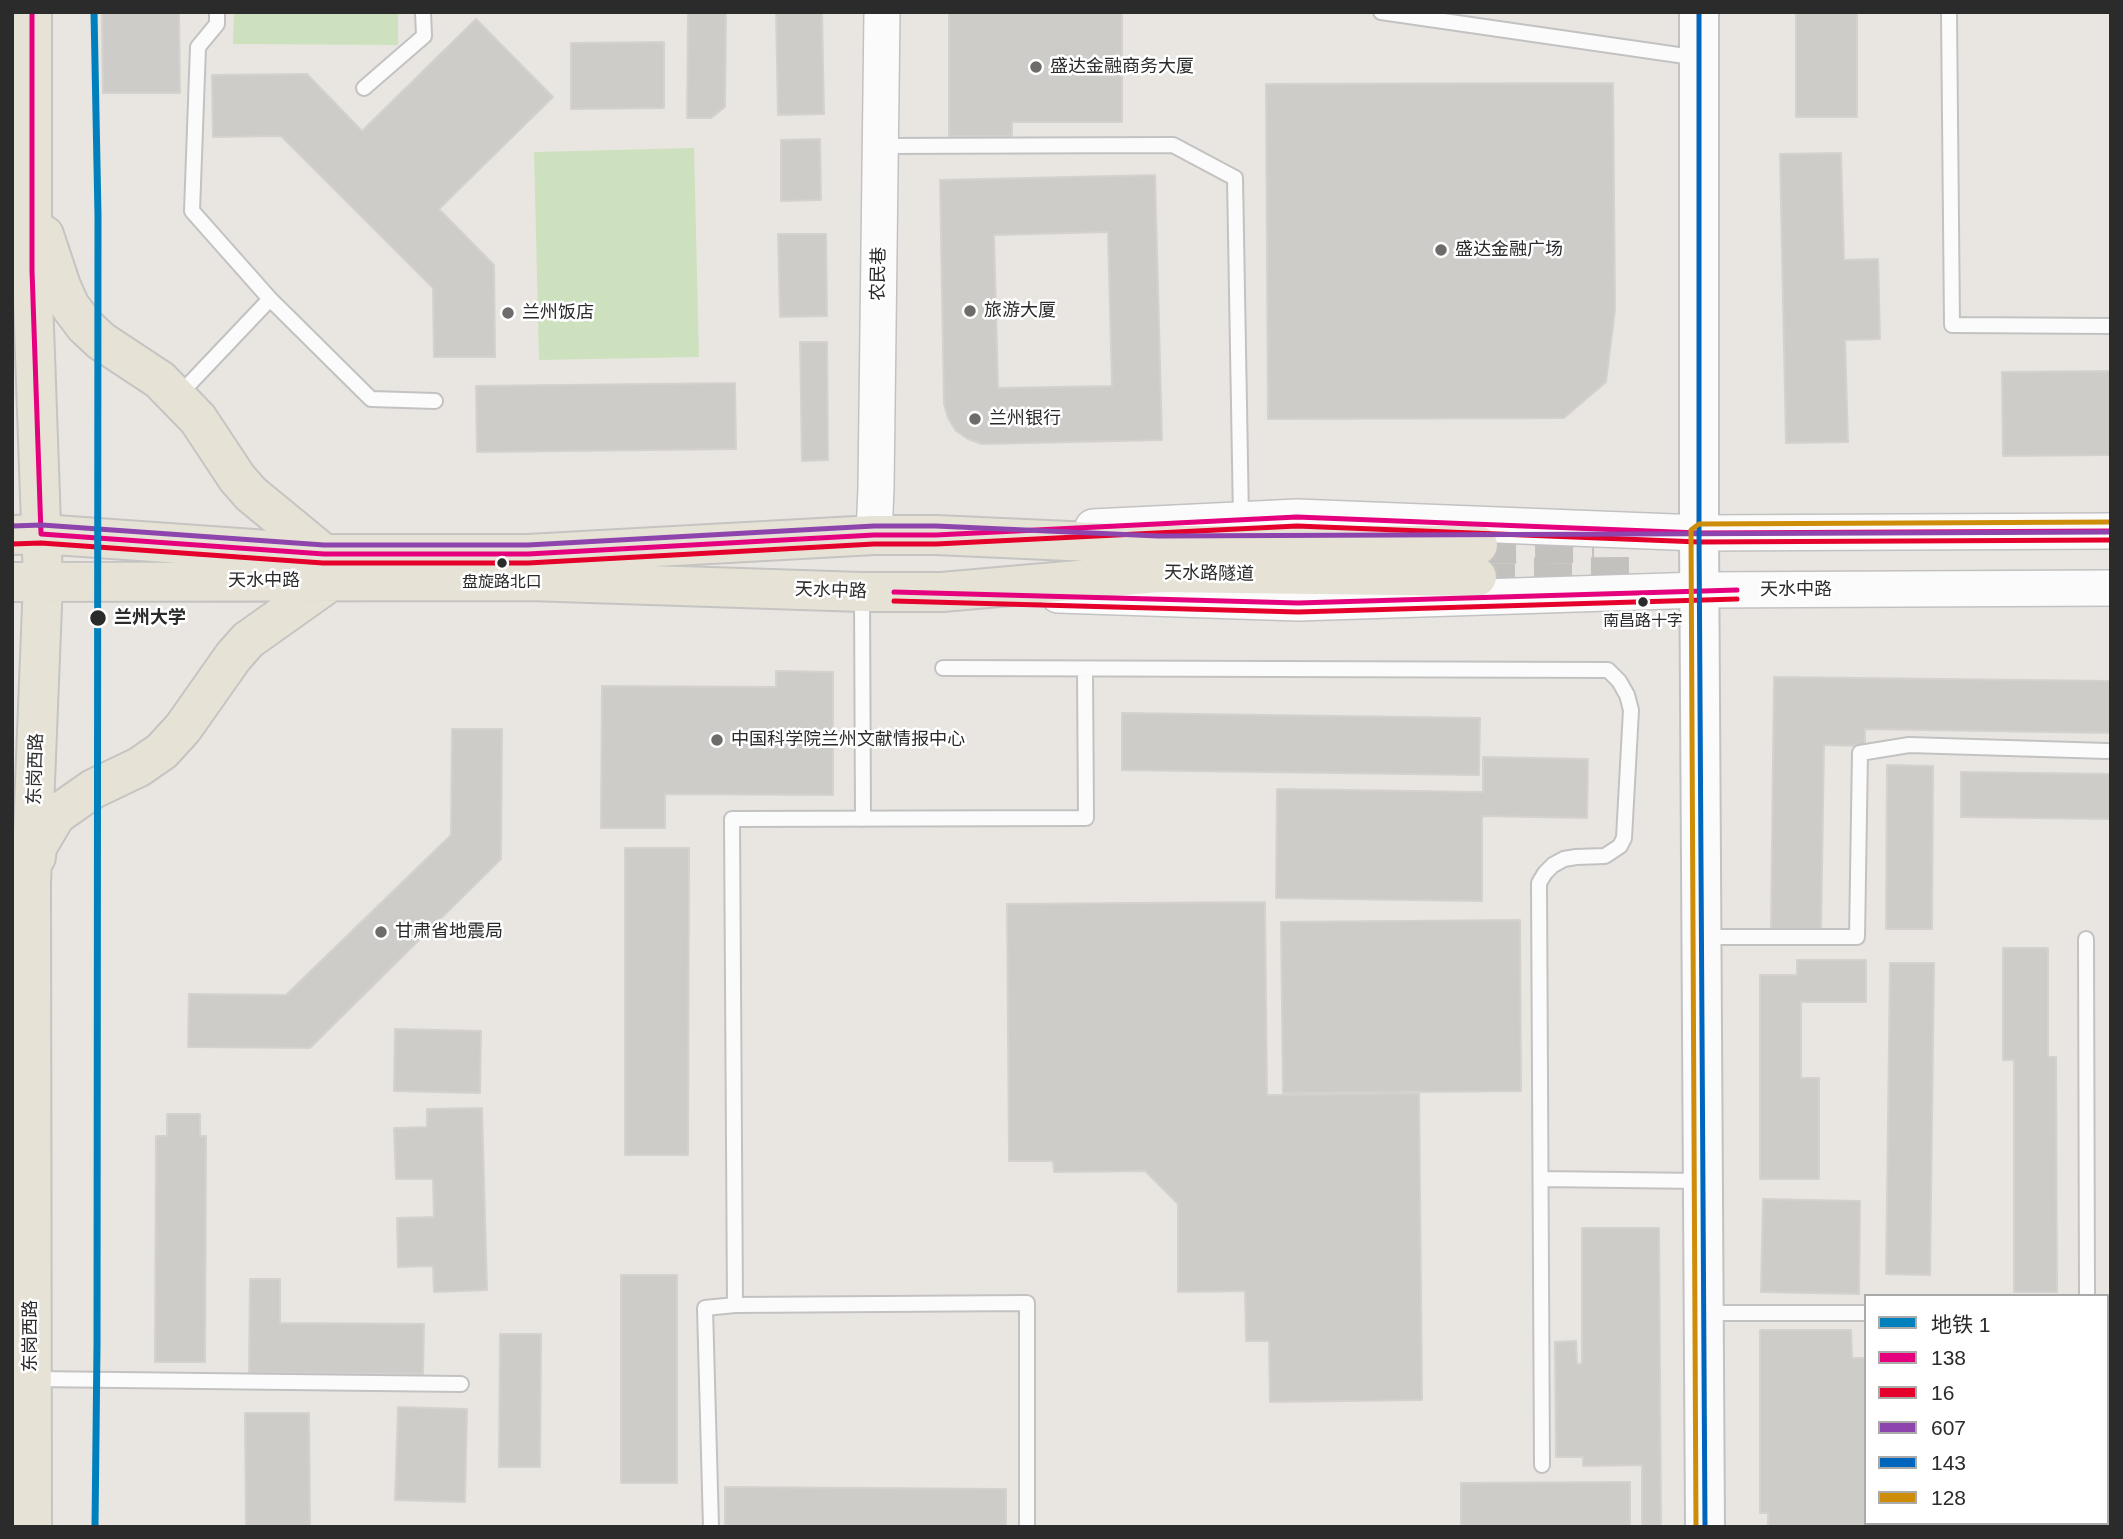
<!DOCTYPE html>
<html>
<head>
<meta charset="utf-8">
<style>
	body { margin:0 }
	#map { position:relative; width:2123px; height:1539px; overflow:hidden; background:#e9e6e2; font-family:Arial,"Noto Sans SC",sans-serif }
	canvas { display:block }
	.frame { position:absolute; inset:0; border:14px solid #2b2b2b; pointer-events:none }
	.legend { position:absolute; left:1864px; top:1294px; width:245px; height:231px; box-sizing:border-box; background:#fff; border:2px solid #aaa; margin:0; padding:9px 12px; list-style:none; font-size:21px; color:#2b2b2b }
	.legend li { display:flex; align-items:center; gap:14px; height:35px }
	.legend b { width:35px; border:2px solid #aaa }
</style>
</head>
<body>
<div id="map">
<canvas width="2123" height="1539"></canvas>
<div class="frame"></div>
<ul class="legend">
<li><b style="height:9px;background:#0080bc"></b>地铁 1</li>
<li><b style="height:9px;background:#e5007d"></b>138</li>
<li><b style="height:9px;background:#e4002b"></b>16</li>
<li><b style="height:9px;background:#8e44ad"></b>607</li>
<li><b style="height:9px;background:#0065bd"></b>143</li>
<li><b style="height:9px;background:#ce8d09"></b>128</li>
</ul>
</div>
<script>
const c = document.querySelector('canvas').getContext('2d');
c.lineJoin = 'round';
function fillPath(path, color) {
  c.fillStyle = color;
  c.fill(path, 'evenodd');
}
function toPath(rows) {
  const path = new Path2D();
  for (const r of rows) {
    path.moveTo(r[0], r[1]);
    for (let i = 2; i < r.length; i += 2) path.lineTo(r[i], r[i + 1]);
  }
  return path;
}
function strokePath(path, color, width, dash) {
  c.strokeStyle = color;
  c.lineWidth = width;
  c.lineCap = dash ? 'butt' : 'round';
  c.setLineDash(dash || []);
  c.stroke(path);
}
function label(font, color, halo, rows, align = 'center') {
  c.font = font + ' Arial,"Noto Sans SC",sans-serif';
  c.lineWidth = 5;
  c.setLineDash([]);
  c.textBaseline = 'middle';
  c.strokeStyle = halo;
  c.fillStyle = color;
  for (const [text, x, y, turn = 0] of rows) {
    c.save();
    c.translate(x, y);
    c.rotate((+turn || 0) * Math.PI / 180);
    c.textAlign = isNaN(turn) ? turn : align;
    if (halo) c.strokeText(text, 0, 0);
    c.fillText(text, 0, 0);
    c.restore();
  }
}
const green = toPath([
	[234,12,398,12,398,45,233,44],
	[694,148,699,357,539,360,534,152]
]);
const building = toPath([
	[102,12,179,12,180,93,103,93,102,12],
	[688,12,726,12,725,107,711,118,687,118,688,12],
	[776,12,822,12,824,114,778,115,776,12],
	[949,12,1122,12,1122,122,1012,122,1012,136,949,136,949,12],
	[1796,12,1857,12,1857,117,1796,117,1796,12],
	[476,19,553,97,439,209,494,265,495,357,434,357,433,288,281,136,213,137,212,75,307,74,362,131,476,19],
	[664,42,664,108,571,109,571,43,664,42],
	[1613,83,1615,310,1606,382,1564,418,1268,419,1266,84,1613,83],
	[820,139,821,200,781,201,781,140,820,139],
	[1841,153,1844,260,1878,259,1880,339,1845,340,1848,442,1786,443,1780,154,1841,153],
	[1155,175,1162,440,982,444,968,439,956,431,948,418,944,404,940,180,1155,175],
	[1108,232,1112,386,998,388,994,235,1108,232],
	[778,234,826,234,827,316,780,317,778,234],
	[800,342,827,342,828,460,802,461,800,342],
	[2111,371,2111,455,2003,456,2002,372,2111,371],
	[735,383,736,449,477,452,476,386,735,383],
	[776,671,833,672,833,795,665,794,665,828,601,828,602,686,776,687,776,671],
	[1774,677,2111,681,2111,733,1865,729,1865,746,1824,745,1821,930,1771,929,1774,677],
	[1122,713,1480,718,1479,775,1122,770,1122,713],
	[452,729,502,729,501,859,310,1048,188,1047,189,994,286,995,451,835,452,729],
	[1483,757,1588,759,1587,818,1482,816,1482,901,1276,898,1277,789,1483,792,1483,757],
	[1887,765,1933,766,1932,929,1886,929,1887,765],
	[1961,772,2111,774,2111,819,1961,817,1961,772],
	[625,848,689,848,688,1155,625,1155,625,848],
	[1265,902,1267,1095,1419,1093,1422,1400,1270,1402,1269,1341,1246,1341,1245,1291,1178,1292,1178,1204,1145,1171,1054,1172,1053,1161,1009,1161,1007,904,1265,902],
	[1520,920,1521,1091,1283,1093,1281,922,1520,920],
	[2003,948,2048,948,2048,1057,2056,1057,2057,1292,2014,1292,2014,1060,2003,1060,2003,948],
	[1797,960,1866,960,1866,1002,1801,1002,1801,1078,1819,1078,1819,1179,1760,1179,1760,975,1797,975,1797,960],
	[1890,963,1934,963,1930,1275,1886,1274,1890,963],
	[395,1029,481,1031,480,1093,394,1091,395,1029],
	[482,1108,487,1290,434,1292,433,1266,398,1267,397,1218,434,1217,433,1179,396,1179,394,1128,427,1127,427,1109,482,1108],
	[167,1114,200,1114,200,1136,206,1136,205,1362,155,1362,156,1136,167,1136,167,1114],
	[1763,1199,1860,1201,1859,1294,1761,1292,1763,1199],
	[1582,1228,1659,1228,1661,1527,1642,1527,1642,1465,1583,1466,1583,1457,1556,1457,1555,1342,1576,1341,1577,1364,1582,1364,1582,1228],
	[621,1275,677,1275,677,1483,621,1483,621,1275],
	[250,1279,280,1279,280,1323,424,1324,423,1374,249,1373,250,1279],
	[1760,1330,1851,1330,1852,1358,1866,1358,1866,1523,2069,1523,2069,1527,1768,1527,1768,1513,1760,1513,1760,1330],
	[500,1334,541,1334,540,1467,499,1467,500,1334],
	[2107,1344,2111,1344,2111,1527,2107,1527,2107,1344],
	[398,1407,467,1409,465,1502,395,1500,398,1407],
	[245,1413,309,1413,310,1527,246,1527,245,1413],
	[1630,1482,1630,1527,1461,1527,1461,1483,1630,1482],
	[725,1487,1006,1489,1006,1527,725,1527,725,1487]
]);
const primaryTunnel = toPath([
	[1478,545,1594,544],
	[1477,577,1629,576]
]);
const service = toPath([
	[217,12,217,24,198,47,192,211,270,299,371,399,435,401],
	[1381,12,1699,58],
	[1949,12,1952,325,2111,326],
	[364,88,424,36,423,12],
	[880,146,1173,145,1235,178,1241,519],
	[178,396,270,299],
	[862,593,863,819],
	[943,668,1608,670,1619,681,1627,695,1631,710,1624,838,1620,846,1605,856,1576,857,1564,859,1553,865,1545,873,1539,883,1542,1465],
	[1703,937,1857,937,1860,753,1909,745,2107,751],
	[2086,939,2087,1296],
	[1541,1179,1702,1181],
	[1706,1313,1866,1313],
	[2107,1325,2111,1325],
	[32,1379,461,1384],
	[2088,1523,2088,1527],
	[711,1527,705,1308,735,1305],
	[1027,1527,1027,1303,735,1305,732,819,1086,818,1085,669]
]);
const tertiary = toPath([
	[1093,527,1297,517,1699,533,2111,531],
	[874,535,876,488,882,12],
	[1058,595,1298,603,1700,590,2111,588]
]);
const secondary = toPath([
	[1699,12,1699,533,1705,1527]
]);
const primary = toPath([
	[44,235,61,286,70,306,85,326,101,341,160,380,198,419,237,478,251,494,324,554],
	[12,535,41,534,324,554,528,554,874,535,936,535,1158,545,1478,545],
	[12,582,529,581,862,592,942,592,1158,573,1477,577],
	[36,857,37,847,56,815,93,789,139,767,162,751,183,728,233,657,248,640,331,581],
	[32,1527,31,883,43,581,32,270,32,12]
]);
const bus1 = toPath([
	[32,12,32,270,41,534,324,554,528,554,874,535,936,535,1297,517,1699,533,2111,531],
	[894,592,1298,603,1737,590]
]);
const bus2 = toPath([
	[12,544,41,543,323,563,528,563,874,544,936,544,1297,526,1699,542,2111,540],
	[894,601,1298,612,1737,599]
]);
const bus3 = toPath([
	[12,526,42,525,324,545,528,545,874,526,936,526,1158,536,2111,532]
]);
const bus4 = toPath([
	[1699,12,1699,533,1705,1527]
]);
const bus5 = toPath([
	[1696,1527,1691,530,1699,524,2111,522]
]);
const metro1 = toPath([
	[94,12,98,216,97,1346,95,1527]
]);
const markers = [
	[1036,67,7,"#6e6c6b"],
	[1441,250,7,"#6e6c6b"],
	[970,311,7,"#6e6c6b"],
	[508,313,7,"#6e6c6b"],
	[975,419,7,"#6e6c6b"],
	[502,563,6,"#2b2b2b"],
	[1643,602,6,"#2b2b2b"],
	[98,618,9,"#2b2b2b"],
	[717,740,7,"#6e6c6b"],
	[381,932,7,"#6e6c6b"]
];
const busNames = [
	["盘旋路北口",502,583],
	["南昌路十字",1643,622]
];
const poiNames = [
	["盛达金融商务大厦",1050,67],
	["盛达金融广场",1455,250],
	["旅游大厦",984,311],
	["兰州饭店",522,313],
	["兰州银行",989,419],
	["中国科学院兰州文献情报中心",731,740],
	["甘肃省地震局",395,932]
];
const streetNames = [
	["农民巷",879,274,-89],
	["天水路隧道",1209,574,1],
	["天水中路",264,581],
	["天水中路",1796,590],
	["天水中路",831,591,2],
	["东岗西路",36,769,-88],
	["东岗西路",31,1336,-90]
];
const stopNames = [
	["兰州大学",114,618]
];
fillPath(green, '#cee1be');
fillPath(building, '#ceccc9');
strokePath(building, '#d4d2ce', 2);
strokePath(primaryTunnel, '#c3c1bd', 38, [38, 19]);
strokePath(service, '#c3c2c2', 18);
strokePath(tertiary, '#c3c2c2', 38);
strokePath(secondary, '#c3c2c2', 42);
strokePath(primary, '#c5c4c2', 42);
strokePath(service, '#fcfbfb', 14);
strokePath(tertiary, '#fcfbfb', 35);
strokePath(secondary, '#fcfbfb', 38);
strokePath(primary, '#e6e2d6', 38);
strokePath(bus1, '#e5007d', 5);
strokePath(bus2, '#e4002b', 5);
strokePath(bus3, '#8e44ad', 5);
strokePath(bus4, '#0065bd', 5);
strokePath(bus5, '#ce8d09', 5);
strokePath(metro1, '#0080bc', 7);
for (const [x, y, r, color] of markers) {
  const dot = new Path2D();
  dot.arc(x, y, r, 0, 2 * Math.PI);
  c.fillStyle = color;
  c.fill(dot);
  strokePath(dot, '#fff', 2.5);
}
label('16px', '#2b2b2b', '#fff', busNames);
label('18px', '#2b2b2b', '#fff', poiNames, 'left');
label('18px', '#2b2b2b', '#fff', streetNames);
label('bold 18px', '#2b2b2b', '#fff', stopNames, 'left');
</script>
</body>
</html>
